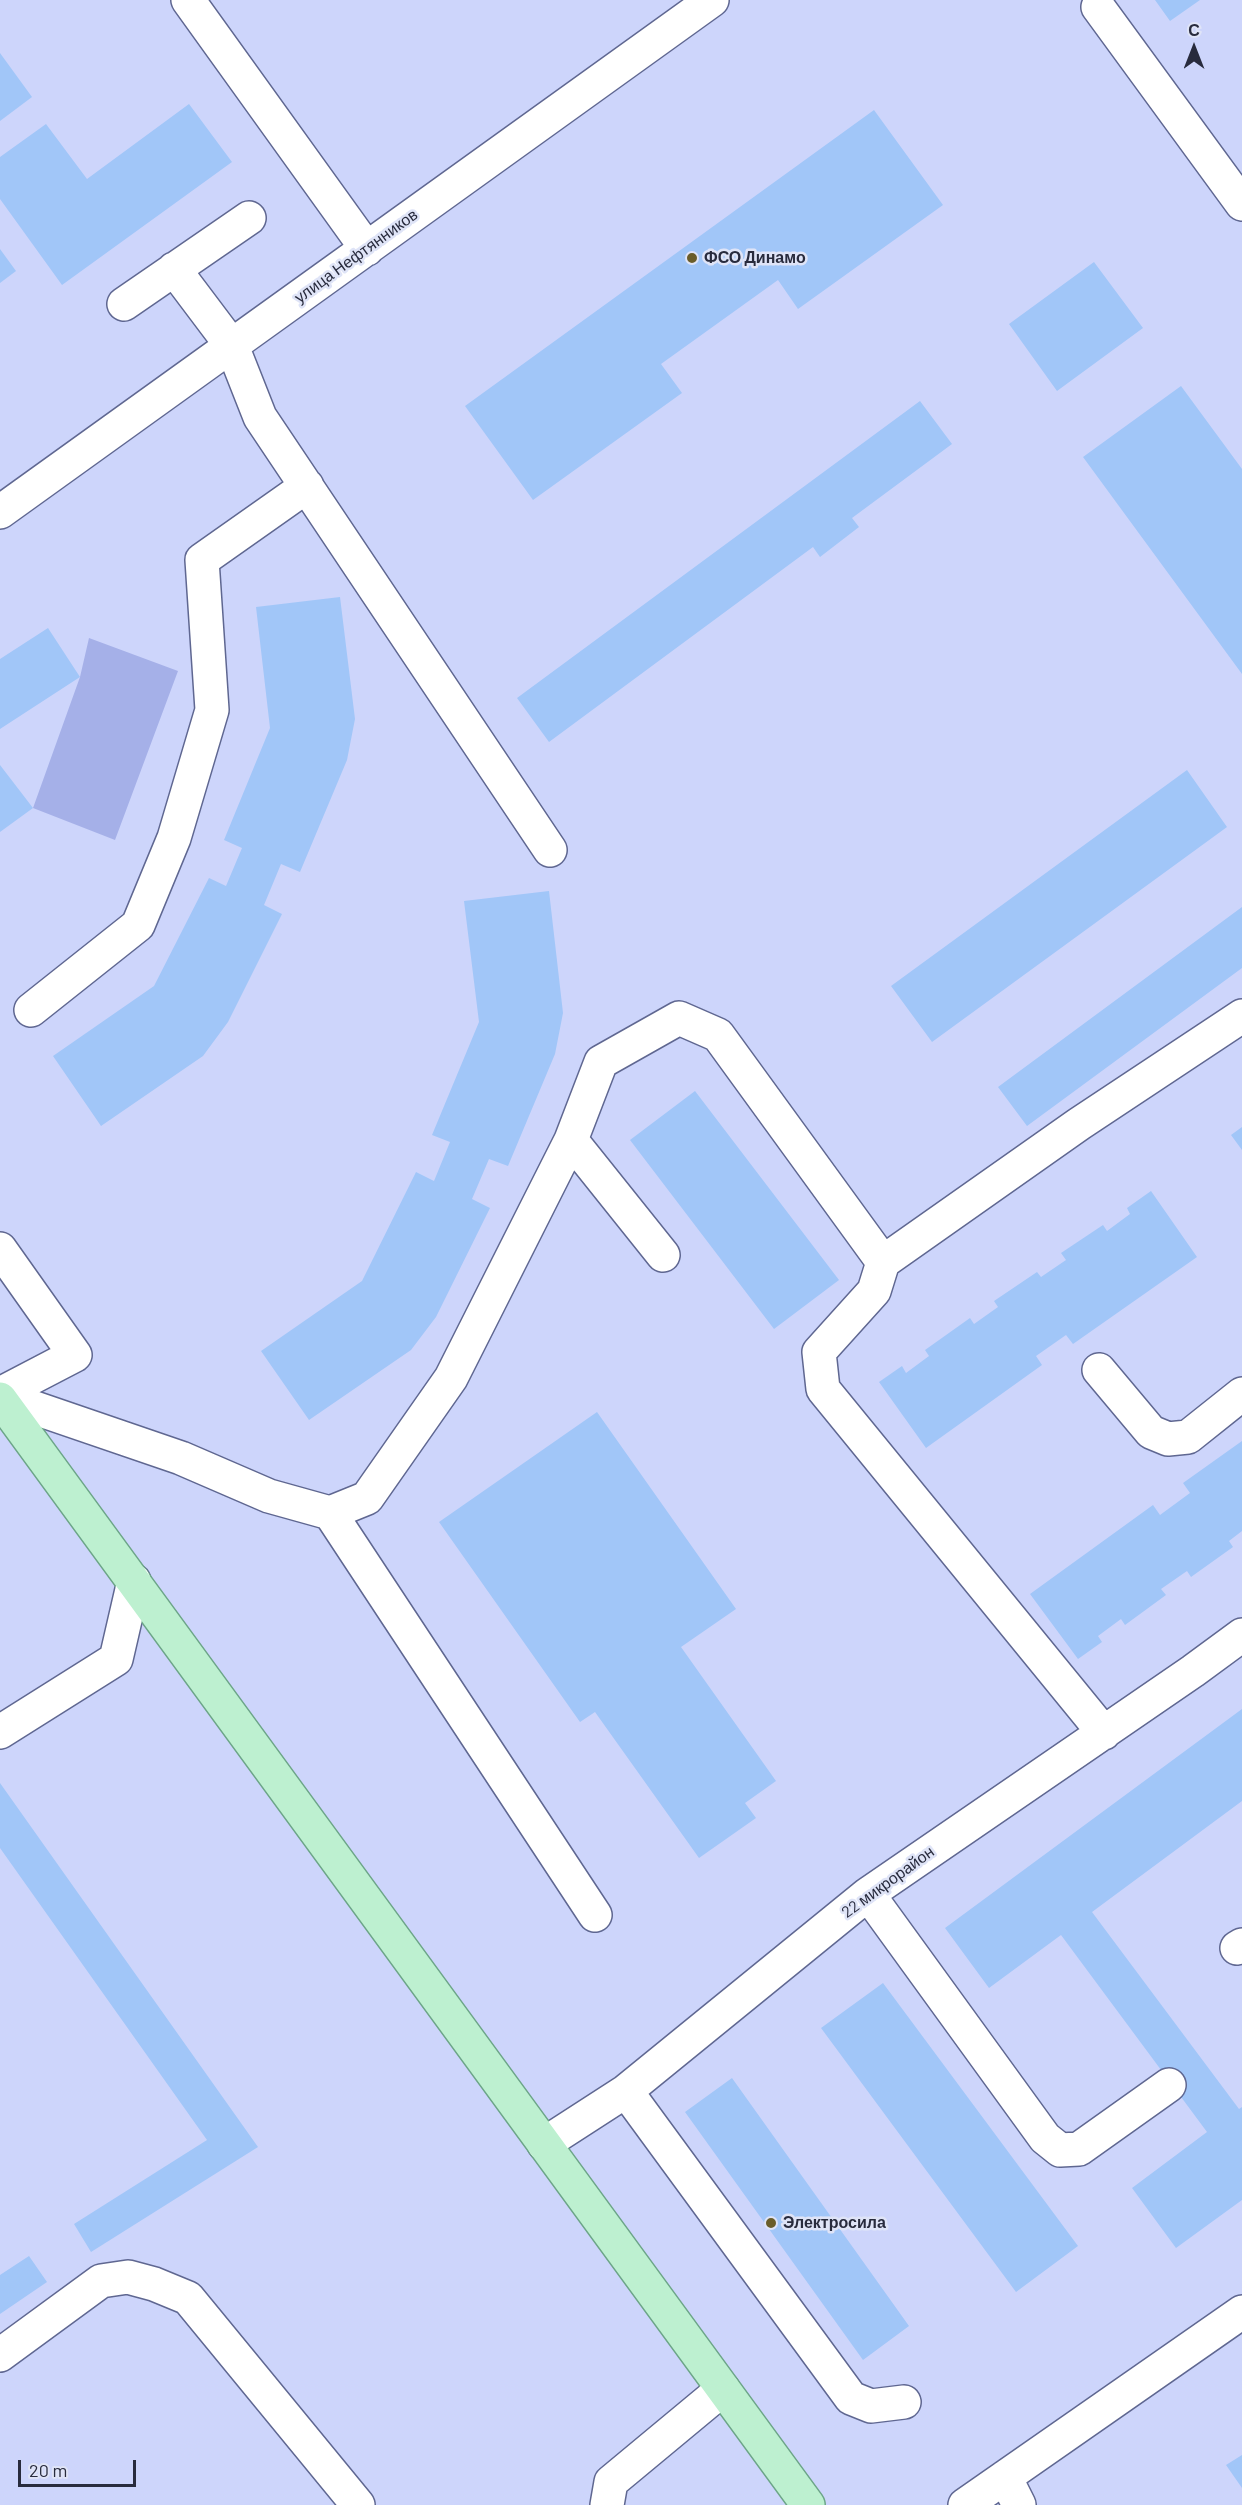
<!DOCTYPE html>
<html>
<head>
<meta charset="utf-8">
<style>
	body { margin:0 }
	#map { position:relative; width:1242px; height:2505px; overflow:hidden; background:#cdd5fb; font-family:Barlow,sans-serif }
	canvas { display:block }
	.north { position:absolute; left:1164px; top:18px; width:60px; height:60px; -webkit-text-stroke:4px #dfe4f7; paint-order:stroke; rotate:0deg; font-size:16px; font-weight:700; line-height:24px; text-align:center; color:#282b3d }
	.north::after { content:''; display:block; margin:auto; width:21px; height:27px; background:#282b3d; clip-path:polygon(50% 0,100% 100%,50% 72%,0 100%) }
	.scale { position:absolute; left:18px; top:2460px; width:118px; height:27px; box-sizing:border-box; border:3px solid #282b3d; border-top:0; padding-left:8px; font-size:18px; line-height:21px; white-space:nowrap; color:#282b3d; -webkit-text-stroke:4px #dfe4f7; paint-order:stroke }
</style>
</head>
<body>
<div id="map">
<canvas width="1242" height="2505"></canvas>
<div class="north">С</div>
<div class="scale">20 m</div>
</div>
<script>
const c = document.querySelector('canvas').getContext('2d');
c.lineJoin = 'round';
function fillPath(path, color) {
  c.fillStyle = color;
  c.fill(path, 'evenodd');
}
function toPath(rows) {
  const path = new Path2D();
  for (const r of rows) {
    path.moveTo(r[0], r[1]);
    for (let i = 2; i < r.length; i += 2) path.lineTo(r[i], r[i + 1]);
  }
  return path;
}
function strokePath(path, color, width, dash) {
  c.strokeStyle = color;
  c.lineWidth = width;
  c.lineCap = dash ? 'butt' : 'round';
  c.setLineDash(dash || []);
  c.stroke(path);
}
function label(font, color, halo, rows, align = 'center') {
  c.font = font + ' Barlow,sans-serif';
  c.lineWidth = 5;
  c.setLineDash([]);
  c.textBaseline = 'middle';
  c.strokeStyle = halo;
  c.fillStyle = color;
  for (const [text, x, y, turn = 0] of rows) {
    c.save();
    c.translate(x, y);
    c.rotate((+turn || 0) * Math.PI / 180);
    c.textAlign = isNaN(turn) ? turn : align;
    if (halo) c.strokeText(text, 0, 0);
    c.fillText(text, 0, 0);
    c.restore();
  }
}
const green = toPath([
	[89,638,178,671,115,840,33,808,80,677]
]);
const building = toPath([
	[1155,0,1200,0,1170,21],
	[0,53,32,97,0,121],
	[189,104,232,162,62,285,0,199,0,157,46,124,87,179],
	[874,110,943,205,798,309,778,280,661,364,682,393,533,500,465,406],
	[0,249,16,271,0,283],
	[1094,262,1143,328,1057,391,1009,324],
	[1181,386,1242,469,1242,674,1083,457],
	[920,401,952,444,852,518,859,527,820,557,813,547,549,742,517,698],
	[340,597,355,719,347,760,300,872,281,864,264,905,282,914,228,1022,203,1056,101,1126,53,1056,154,986,209,878,226,886,242,848,224,840,270,728,256,607],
	[48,628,80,677,0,729,0,659],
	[0,765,33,808,0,832],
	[1187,770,1227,827,932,1042,891,986],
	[549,891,563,1013,555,1054,508,1166,489,1159,472,1199,490,1208,436,1317,411,1350,309,1420,261,1351,362,1281,416,1172,434,1181,450,1142,432,1135,479,1022,464,901],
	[1242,907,1242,968,1027,1126,998,1087],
	[695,1091,839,1280,774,1329,630,1140],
	[1242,1127,1242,1150,1231,1135],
	[1151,1191,1197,1257,1073,1344,1066,1335,1036,1356,1042,1365,926,1448,879,1382,902,1366,906,1373,929,1356,925,1350,970,1318,974,1324,998,1307,994,1301,1037,1272,1041,1277,1066,1260,1061,1253,1103,1225,1107,1231,1130,1214,1127,1208],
	[597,1412,736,1609,681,1647,776,1781,745,1803,756,1818,699,1858,595,1712,580,1722,439,1522],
	[1242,1441,1242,1531,1229,1541,1233,1547,1191,1577,1187,1571,1161,1589,1166,1595,1125,1625,1121,1619,1098,1636,1102,1642,1078,1659,1030,1594,1153,1505,1160,1515,1190,1493,1183,1483],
	[1242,1709,1242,1801,1092,1912,1239,2109,1242,2107,1242,2200,1176,2248,1132,2188,1207,2132,1061,1935,989,1988,945,1928],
	[0,1783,258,2147,91,2252,74,2224,207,2140,0,1848],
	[883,1983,1078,2246,1016,2292,821,2028],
	[732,2078,909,2326,863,2360,685,2112],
	[29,2256,47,2282,0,2314,0,2275],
	[1242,2455,1242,2488,1226,2465]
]);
const minor = toPath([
	[188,0,367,249],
	[1098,7,1242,204],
	[174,269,232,346,260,417,550,850],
	[124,304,249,218],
	[0,512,712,0],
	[31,1010,138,925,174,838,212,710,202,560,307,486],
	[571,1140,663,1255],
	[0,1249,75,1355,0,1394],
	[883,1262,1079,1124,1242,1016],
	[1099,1370,1151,1432,1168,1439,1188,1437,1242,1394],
	[0,1396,181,1458,269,1496,330,1513,367,1498,451,1378,571,1140,601,1062,679,1018,718,1035,883,1262,874,1291,819,1352,823,1389,1104,1733],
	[330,1513,595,1915],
	[0,1732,116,1659,134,1581],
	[868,1894,1045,2138,1060,2150,1079,2149,1169,2085],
	[1237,1948,1242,1945],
	[626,2091,851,2398,871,2406,904,2402],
	[544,2144,626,2091,868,1894,1193,1671,1242,1635],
	[0,2355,101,2281,128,2277,154,2284,188,2298,358,2505],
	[1005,2477,1019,2505],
	[607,2505,611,2482,723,2389],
	[965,2505,1242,2312]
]);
const major = toPath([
	[0,1399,808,2505]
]);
const markers = [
	[692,258,6,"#6a5d2a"],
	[771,2223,6,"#6a5d2a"]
];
const streetNames = [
	["улица Нефтянников",356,256,-36],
	["22 микрорайон",888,1882,-36]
];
const poiNames = [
	["ФСО Динамо",704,258],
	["Электросила",783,2223]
];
fillPath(green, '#a5b0e8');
fillPath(building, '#a1c6f8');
strokePath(minor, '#5f6791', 36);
strokePath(major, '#6ca588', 36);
strokePath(minor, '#fff', 33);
strokePath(major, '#bdf0d0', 33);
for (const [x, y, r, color] of markers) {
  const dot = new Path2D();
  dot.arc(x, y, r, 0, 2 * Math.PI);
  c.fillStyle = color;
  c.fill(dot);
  strokePath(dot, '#dfe4f7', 2);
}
label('16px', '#282b3d', '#dfe4f7', streetNames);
label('bold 16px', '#282b3d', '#dfe4f7', poiNames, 'left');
</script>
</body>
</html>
